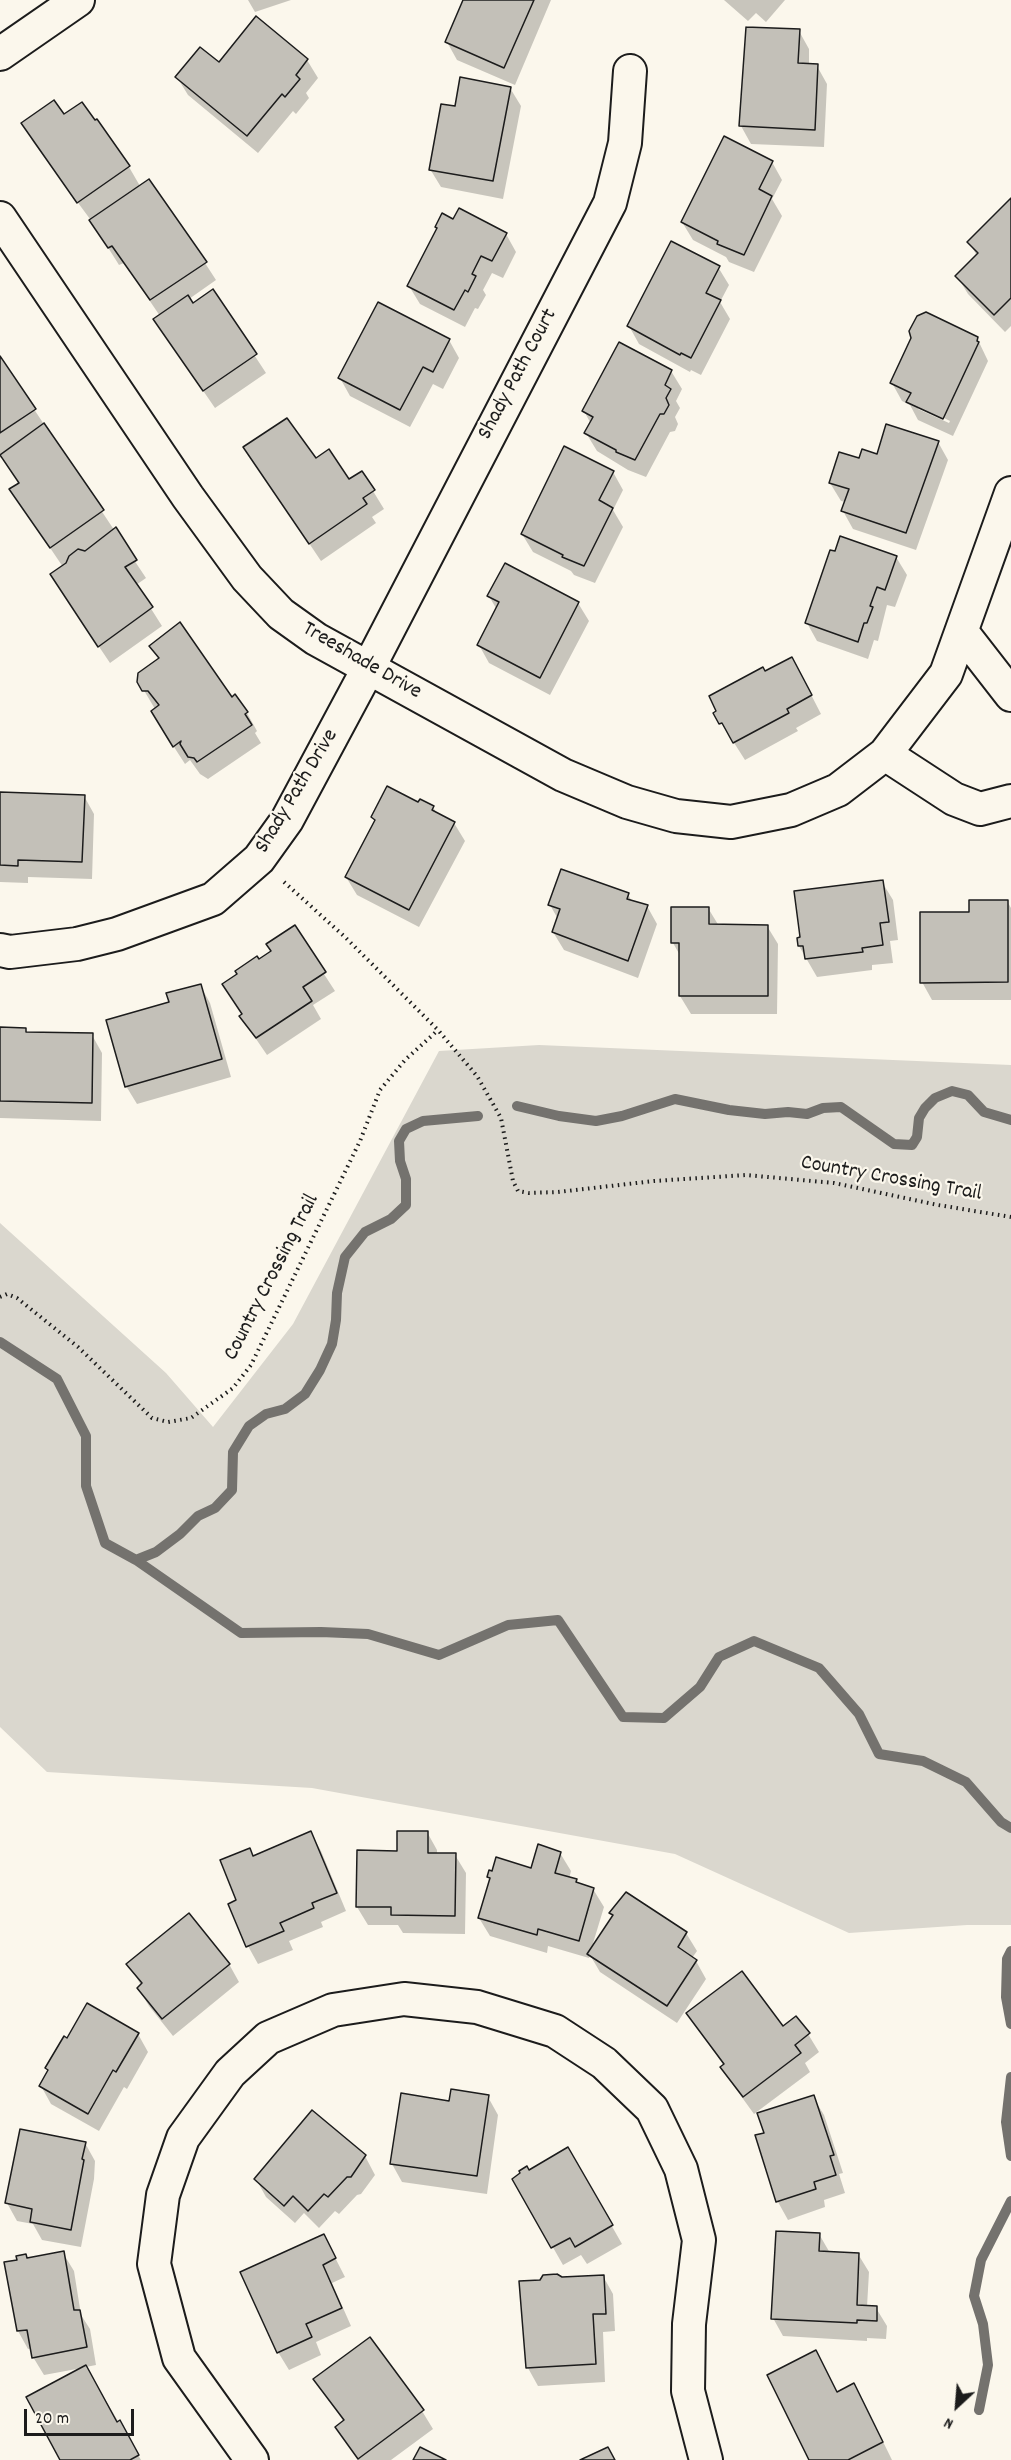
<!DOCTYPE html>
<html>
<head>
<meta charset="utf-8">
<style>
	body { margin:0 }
	#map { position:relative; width:1011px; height:2460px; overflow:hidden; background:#fbf7ec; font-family:Dekko,sans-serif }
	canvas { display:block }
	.north { position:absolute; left:927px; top:2376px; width:60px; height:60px; -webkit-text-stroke:4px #fbf7ec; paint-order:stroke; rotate:206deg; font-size:16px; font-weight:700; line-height:24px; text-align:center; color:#1c1c1c }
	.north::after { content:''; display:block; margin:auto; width:21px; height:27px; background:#1c1c1c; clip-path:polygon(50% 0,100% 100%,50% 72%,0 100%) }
	.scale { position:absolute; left:24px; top:2409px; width:110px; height:27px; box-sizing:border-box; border:3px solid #1c1c1c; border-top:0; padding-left:8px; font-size:18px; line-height:21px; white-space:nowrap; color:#1c1c1c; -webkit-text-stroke:4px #fbf7ec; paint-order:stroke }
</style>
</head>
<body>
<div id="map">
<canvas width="1011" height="2460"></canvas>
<div class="north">N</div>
<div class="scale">20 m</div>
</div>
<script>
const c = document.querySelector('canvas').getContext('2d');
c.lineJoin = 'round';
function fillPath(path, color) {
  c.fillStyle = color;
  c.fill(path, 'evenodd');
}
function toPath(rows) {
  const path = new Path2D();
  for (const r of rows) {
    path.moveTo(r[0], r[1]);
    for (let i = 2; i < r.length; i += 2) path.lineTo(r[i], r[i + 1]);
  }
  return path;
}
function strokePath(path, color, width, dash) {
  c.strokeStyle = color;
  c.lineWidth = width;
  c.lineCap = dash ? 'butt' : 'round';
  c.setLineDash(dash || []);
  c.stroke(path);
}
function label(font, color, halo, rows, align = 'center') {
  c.font = font + ' Dekko,sans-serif';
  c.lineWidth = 4.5;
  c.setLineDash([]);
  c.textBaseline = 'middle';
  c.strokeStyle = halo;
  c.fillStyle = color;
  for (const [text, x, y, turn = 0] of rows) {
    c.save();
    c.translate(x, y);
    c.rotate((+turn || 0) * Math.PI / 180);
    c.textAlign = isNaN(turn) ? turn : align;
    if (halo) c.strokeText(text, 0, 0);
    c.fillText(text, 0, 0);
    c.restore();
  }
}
const green = toPath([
	[539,1045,1011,1065,1011,1925,967,1925,849,1933,675,1854,312,1788,47,1772,0,1727,0,1223,166,1373,213,1427,293,1324,439,1051]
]);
const shadow = toPath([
	[248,0,291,0,255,12],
	[464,0,551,0,515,85,457,60,447,42],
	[724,0,785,0,766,22,756,13,748,21],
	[257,19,307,60,318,78,306,93,309,98,296,114,293,111,258,153,188,95,177,77,219,64],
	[799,31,809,49,809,65,817,66,827,84,824,147,751,144,741,126],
	[510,88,521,106,503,199,441,187,430,169,456,108],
	[64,116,129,167,140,186,205,263,216,280,189,299,193,305,213,292,266,373,215,408,166,337,155,319,160,316,124,263,119,265,90,219,33,142,23,124],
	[772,162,782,180,772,199,782,216,754,272,729,262,726,257,693,240,682,222],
	[1011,200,1011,326,1005,332,968,294,957,276,977,256,969,242],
	[453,221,506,234,516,252,503,278,492,273,483,290,486,295,478,309,475,308,465,327,420,304,409,286],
	[718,267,729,285,720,302,730,319,701,375,691,370,690,372,639,344,629,326],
	[977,338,988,361,953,436,918,420,910,405,902,401,892,383],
	[918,405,950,421,949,423,918,409],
	[449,340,459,358,443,389,433,384,410,427,350,396,340,378],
	[0,358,146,578,136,585,162,626,110,663,63,593,63,567,11,490,20,484,2,456,0,458],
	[671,371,682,389,676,401,680,408,675,417,678,424,675,431,670,432,646,477,628,470,597,451,586,433,591,424,584,411],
	[938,442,948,460,916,550,853,529,843,511,846,502,841,501,830,483,860,460],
	[245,448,315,460,349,482,373,491,384,509,372,517,376,523,321,561],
	[613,472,623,490,613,510,623,527,595,583,574,575,571,571,533,552,522,534],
	[896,557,907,575,895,607,887,605,878,641,874,640,868,659,817,641,807,623],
	[489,596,578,603,589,621,550,695,489,663,479,645,497,610],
	[151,646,231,699,247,713,257,731,255,733,261,743,208,779,200,774,190,760,185,764,163,730,155,709,139,682,159,660],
	[765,673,802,677,821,714,796,728,798,731,745,760,715,713],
	[0,793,84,796,94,814,92,879,28,877,28,883,0,882],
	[419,805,433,807,437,814,454,823,465,841,419,927,357,895,346,877,376,822,373,817],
	[882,882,893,900,898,940,890,941,893,963,872,965,872,970,817,977,799,946],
	[628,894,632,902,647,906,657,924,638,978,564,950,553,932,558,919,550,905],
	[1007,901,1011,908,1011,1000,932,1000,922,982,970,913],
	[673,908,708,908,719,926,767,926,778,944,777,1014,691,1014,680,996,681,957,673,943],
	[294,928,335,991,313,1005,321,1019,267,1055,241,1017,259,962,273,952],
	[200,985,210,1003,231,1077,137,1104,126,1086,171,1003],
	[0,1028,25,1029,27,1033,92,1035,102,1053,101,1121,0,1118],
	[427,1832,437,1850,437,1855,455,1855,466,1873,465,1934,403,1933,398,1925,368,1925,357,1907,399,1853],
	[311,1833,321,1851,346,1911,321,1922,323,1927,289,1941,293,1950,258,1964,248,1946,230,1904,238,1901,253,1857],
	[560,1853,571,1871,569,1879,593,1889,604,1907,591,1950,613,1917,611,1913,626,1894,686,1933,697,1951,692,1958,696,1961,706,1979,677,2023,600,1972,590,1955,589,1958,548,1946,547,1953,490,1936,479,1918,491,1880,489,1877,496,1859,532,1870],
	[128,1964,229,1964,239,1982,173,2036,149,2006,138,1988,141,1985],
	[688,2014,808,2034,819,2052,805,2063,810,2072,754,2114,733,2085,724,2066],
	[138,2034,148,2052,127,2089,124,2087,99,2131,51,2104,41,2086,68,2039],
	[488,2097,498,2115,487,2194,402,2182,392,2164,450,2102],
	[813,2097,824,2115,843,2173,839,2174,845,2193,824,2200,825,2207,788,2220,778,2202,756,2136,766,2134],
	[85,2143,95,2161,94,2179,81,2247,42,2240,33,2224,17,2221,7,2203],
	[568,2149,622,2244,587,2264,581,2255,563,2265,514,2179],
	[365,2156,375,2175,361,2194,357,2195,339,2214,335,2211,319,2228,304,2213,295,2223,266,2197,256,2179],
	[819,2234,830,2253,858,2254,869,2272,867,2307,876,2308,887,2326,886,2339,867,2338,867,2341,783,2336,773,2318],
	[324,2236,345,2277,332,2283,351,2326,316,2342,321,2355,289,2370,278,2352],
	[63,2253,74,2271,81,2315,90,2329,96,2365,86,2367,141,2460,62,2460,82,2368,44,2375,33,2357,32,2348,28,2349,18,2331,27,2260],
	[603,2276,613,2294,615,2331,603,2332,605,2382,538,2386,528,2368,562,2278],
	[315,2380,422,2411,433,2429,391,2460,358,2460,337,2427,344,2422],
	[837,2393,864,2403,892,2460,811,2460]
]);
const stream = toPath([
	[517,1106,559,1116,596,1121,622,1116,675,1099,729,1110,765,1114,788,1112,807,1114,823,1108,841,1107,894,1144,912,1145,917,1137,919,1118,925,1108,935,1098,952,1091,968,1095,984,1112,1011,1120],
	[0,1342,57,1379,86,1436,86,1486,105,1543,136,1560,241,1633,321,1632,368,1634,439,1655,508,1625,558,1620,623,1717,664,1718,700,1687,719,1657,754,1641,819,1668,859,1714,879,1754,923,1761,966,1782,1001,1822,1011,1828],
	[136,1560,156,1552,180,1534,198,1516,215,1508,232,1490,233,1452,249,1426,266,1414,285,1409,305,1394,320,1370,332,1344,336,1320,337,1293,345,1257,365,1232,391,1219,406,1205,406,1179,400,1161,399,1141,406,1129,423,1121,478,1116],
	[1011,1951,1007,1959,1006,1997,1011,2024],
	[1011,2077,1006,2122,1011,2156],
	[979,2410,988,2365,983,2324,974,2296,981,2260,1011,2201]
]);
const building = toPath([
	[463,0,534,0,504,68,445,42,463,0],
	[256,16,308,59,296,75,300,79,285,97,282,94,247,136,175,77,200,47,219,62,256,16],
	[746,27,800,29,798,63,818,64,815,130,739,126,746,27],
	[460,77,511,87,493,181,429,170,441,104,455,106,460,77],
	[54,100,64,114,82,102,95,120,97,119,130,166,77,203,21,123,54,100],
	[724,136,773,161,759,189,772,196,744,255,717,244,718,241,681,222,724,136],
	[149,179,207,262,150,300,112,246,108,248,89,220,149,179],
	[1011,198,1011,298,994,315,955,276,978,253,967,242,1011,198],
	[459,208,507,233,492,261,481,256,472,274,476,276,468,292,465,290,454,310,407,286,437,228,435,227,442,213,453,219,459,208],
	[671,241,720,266,706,293,721,300,691,358,681,353,680,355,627,326,671,241],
	[213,289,257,354,203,391,153,319,188,295,193,303,213,289],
	[378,302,450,339,433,372,423,367,400,410,338,378,378,302],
	[926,312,978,337,977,341,979,342,943,419,906,402,911,393,890,383,911,338,909,331,917,316,926,312],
	[619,342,672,370,665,385,671,389,666,398,669,405,664,414,660,414,635,460,616,452,616,450,584,433,593,417,582,411,619,342],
	[0,356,36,409,0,433,0,356],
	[287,418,316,458,329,449,349,479,362,471,375,490,363,498,367,504,309,544,243,447,287,418],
	[44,423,104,510,50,548,9,489,19,483,0,455,44,423],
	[886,424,939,441,906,533,841,511,849,489,829,483,839,452,859,458,862,449,877,454,886,424],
	[564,446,614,471,599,500,613,508,584,566,562,557,563,555,521,534,564,446],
	[116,527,137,560,125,567,153,607,98,647,50,574,66,563,69,556,78,549,85,551,116,527],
	[840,536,897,556,885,590,877,587,870,606,873,607,867,623,864,623,858,642,805,623,830,550,835,551,840,536],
	[505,563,579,602,540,678,477,645,499,602,487,596,505,563],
	[180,622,232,697,235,694,248,712,245,714,252,725,197,762,194,758,188,757,180,744,181,741,173,747,151,711,159,705,148,691,142,691,137,682,138,673,159,658,149,646,180,622],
	[792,657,812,695,787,709,789,713,733,743,722,723,719,724,713,713,716,711,709,696,763,667,765,671,792,657],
	[387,786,418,802,420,799,434,806,432,810,455,822,409,910,345,877,375,820,371,817,387,786],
	[0,792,85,795,82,862,18,860,18,866,0,865,0,792],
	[561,869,629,893,627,899,648,905,628,961,552,932,560,909,548,905,561,869],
	[883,880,889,922,880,923,883,945,862,948,863,952,805,959,803,946,798,946,797,938,800,937,794,891,883,880],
	[969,900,1008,900,1008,982,920,983,920,912,969,912,969,900],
	[671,907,709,907,709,924,768,925,768,996,679,996,679,943,671,943,671,907],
	[295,925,326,972,303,987,312,1001,256,1038,239,1016,242,1014,222,984,237,974,235,971,257,956,259,959,271,951,266,944,295,925],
	[201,984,222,1059,125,1087,106,1020,169,1002,166,993,201,984],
	[0,1027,26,1028,26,1032,93,1033,92,1103,0,1101,0,1027],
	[311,1831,337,1893,312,1903,314,1908,280,1923,284,1931,246,1947,228,1904,236,1900,220,1860,250,1848,253,1856,311,1831],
	[397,1831,428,1831,428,1853,456,1853,455,1916,391,1915,391,1907,356,1907,357,1850,397,1851,397,1831],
	[538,1844,561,1852,555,1873,577,1879,576,1882,594,1888,579,1941,538,1929,537,1935,478,1918,490,1878,487,1877,489,1870,492,1871,496,1857,531,1868,538,1844],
	[626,1892,687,1932,678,1947,697,1960,667,2006,587,1954,613,1915,609,1913,626,1892],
	[189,1913,230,1964,162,2019,137,1988,142,1983,126,1964,189,1913],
	[742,1971,783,2026,796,2016,810,2033,795,2045,801,2053,743,2097,720,2067,724,2064,686,2013,742,1971],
	[87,2003,139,2033,116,2072,113,2070,88,2114,39,2086,48,2070,45,2068,64,2036,67,2038,87,2003],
	[451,2089,489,2095,477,2176,390,2164,401,2093,449,2101,451,2089],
	[814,2095,834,2155,830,2156,836,2175,814,2182,816,2189,776,2202,755,2135,764,2133,757,2113,814,2095],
	[312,2110,366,2155,351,2177,347,2177,328,2197,324,2194,308,2211,293,2196,284,2206,254,2179,312,2110],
	[20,2129,86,2142,82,2159,84,2160,71,2230,30,2222,32,2209,5,2203,20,2129],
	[568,2147,613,2225,575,2247,570,2238,551,2248,512,2179,520,2173,519,2171,527,2166,529,2170,568,2147],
	[776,2231,820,2233,819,2251,859,2253,857,2305,877,2306,877,2321,857,2320,857,2323,771,2319,776,2231],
	[324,2234,336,2258,323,2265,342,2308,306,2324,312,2337,277,2353,240,2272,324,2234],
	[64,2251,74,2310,80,2310,87,2347,32,2358,27,2330,17,2331,4,2262,17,2260,16,2256,26,2254,27,2258,64,2251],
	[557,2274,562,2277,604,2275,606,2314,593,2314,596,2364,526,2368,519,2281,540,2280,543,2275,557,2274],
	[370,2337,424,2410,358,2459,335,2427,344,2420,313,2379,370,2337],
	[816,2350,837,2392,854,2383,883,2442,848,2460,809,2460,767,2375,816,2350],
	[86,2365,117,2422,120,2420,139,2455,130,2460,60,2460,26,2397,86,2365],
	[420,2447,446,2460,413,2460,420,2447],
	[608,2447,615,2460,580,2460,608,2447]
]);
const path = toPath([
	[284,882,345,937,438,1030,477,1076,501,1118,513,1181,518,1191,529,1193,558,1192,654,1181,746,1175,834,1183,938,1205,1011,1217],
	[0,1297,7,1294,17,1298,78,1347,152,1418,168,1422,191,1418,233,1388,251,1365,360,1141,380,1090,405,1060,438,1030]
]);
const minor = toPath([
	[0,54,78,0],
	[0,218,188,497,247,578,281,614,316,639,563,775,627,802,676,816,731,822,791,810,838,790,885,754,946,674,1011,493],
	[962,632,1011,695],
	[885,754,954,799,980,809,1011,801],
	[0,950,10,952,77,944,117,934,213,899,259,859,287,820,369,667,610,203,625,143,630,71],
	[252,2460,179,2358,154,2264,163,2195,183,2138,230,2073,268,2038,333,2010,404,1999,477,2007,555,2031,604,2063,652,2109,681,2169,699,2240,689,2324,688,2391,706,2460]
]);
const streetNames = [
	["Shady Path Court",519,375,-62],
	["Treeshade Drive",361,662,30],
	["Shady Path Drive",298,792,-59],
	["Country Crossing Trail",891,1180,10],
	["Country Crossing Trail",273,1278,-63]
];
fillPath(green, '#dad7ce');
fillPath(shadow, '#0003');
strokePath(stream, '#74726e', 10);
fillPath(building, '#c3c0b8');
strokePath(building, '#1c1c1c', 1.5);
strokePath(minor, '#1c1c1c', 36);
strokePath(path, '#1c1c1c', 4, [1.5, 4.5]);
strokePath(minor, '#fbf7ec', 32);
label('22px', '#1c1c1c', '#fbf7ec', streetNames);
</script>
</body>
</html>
